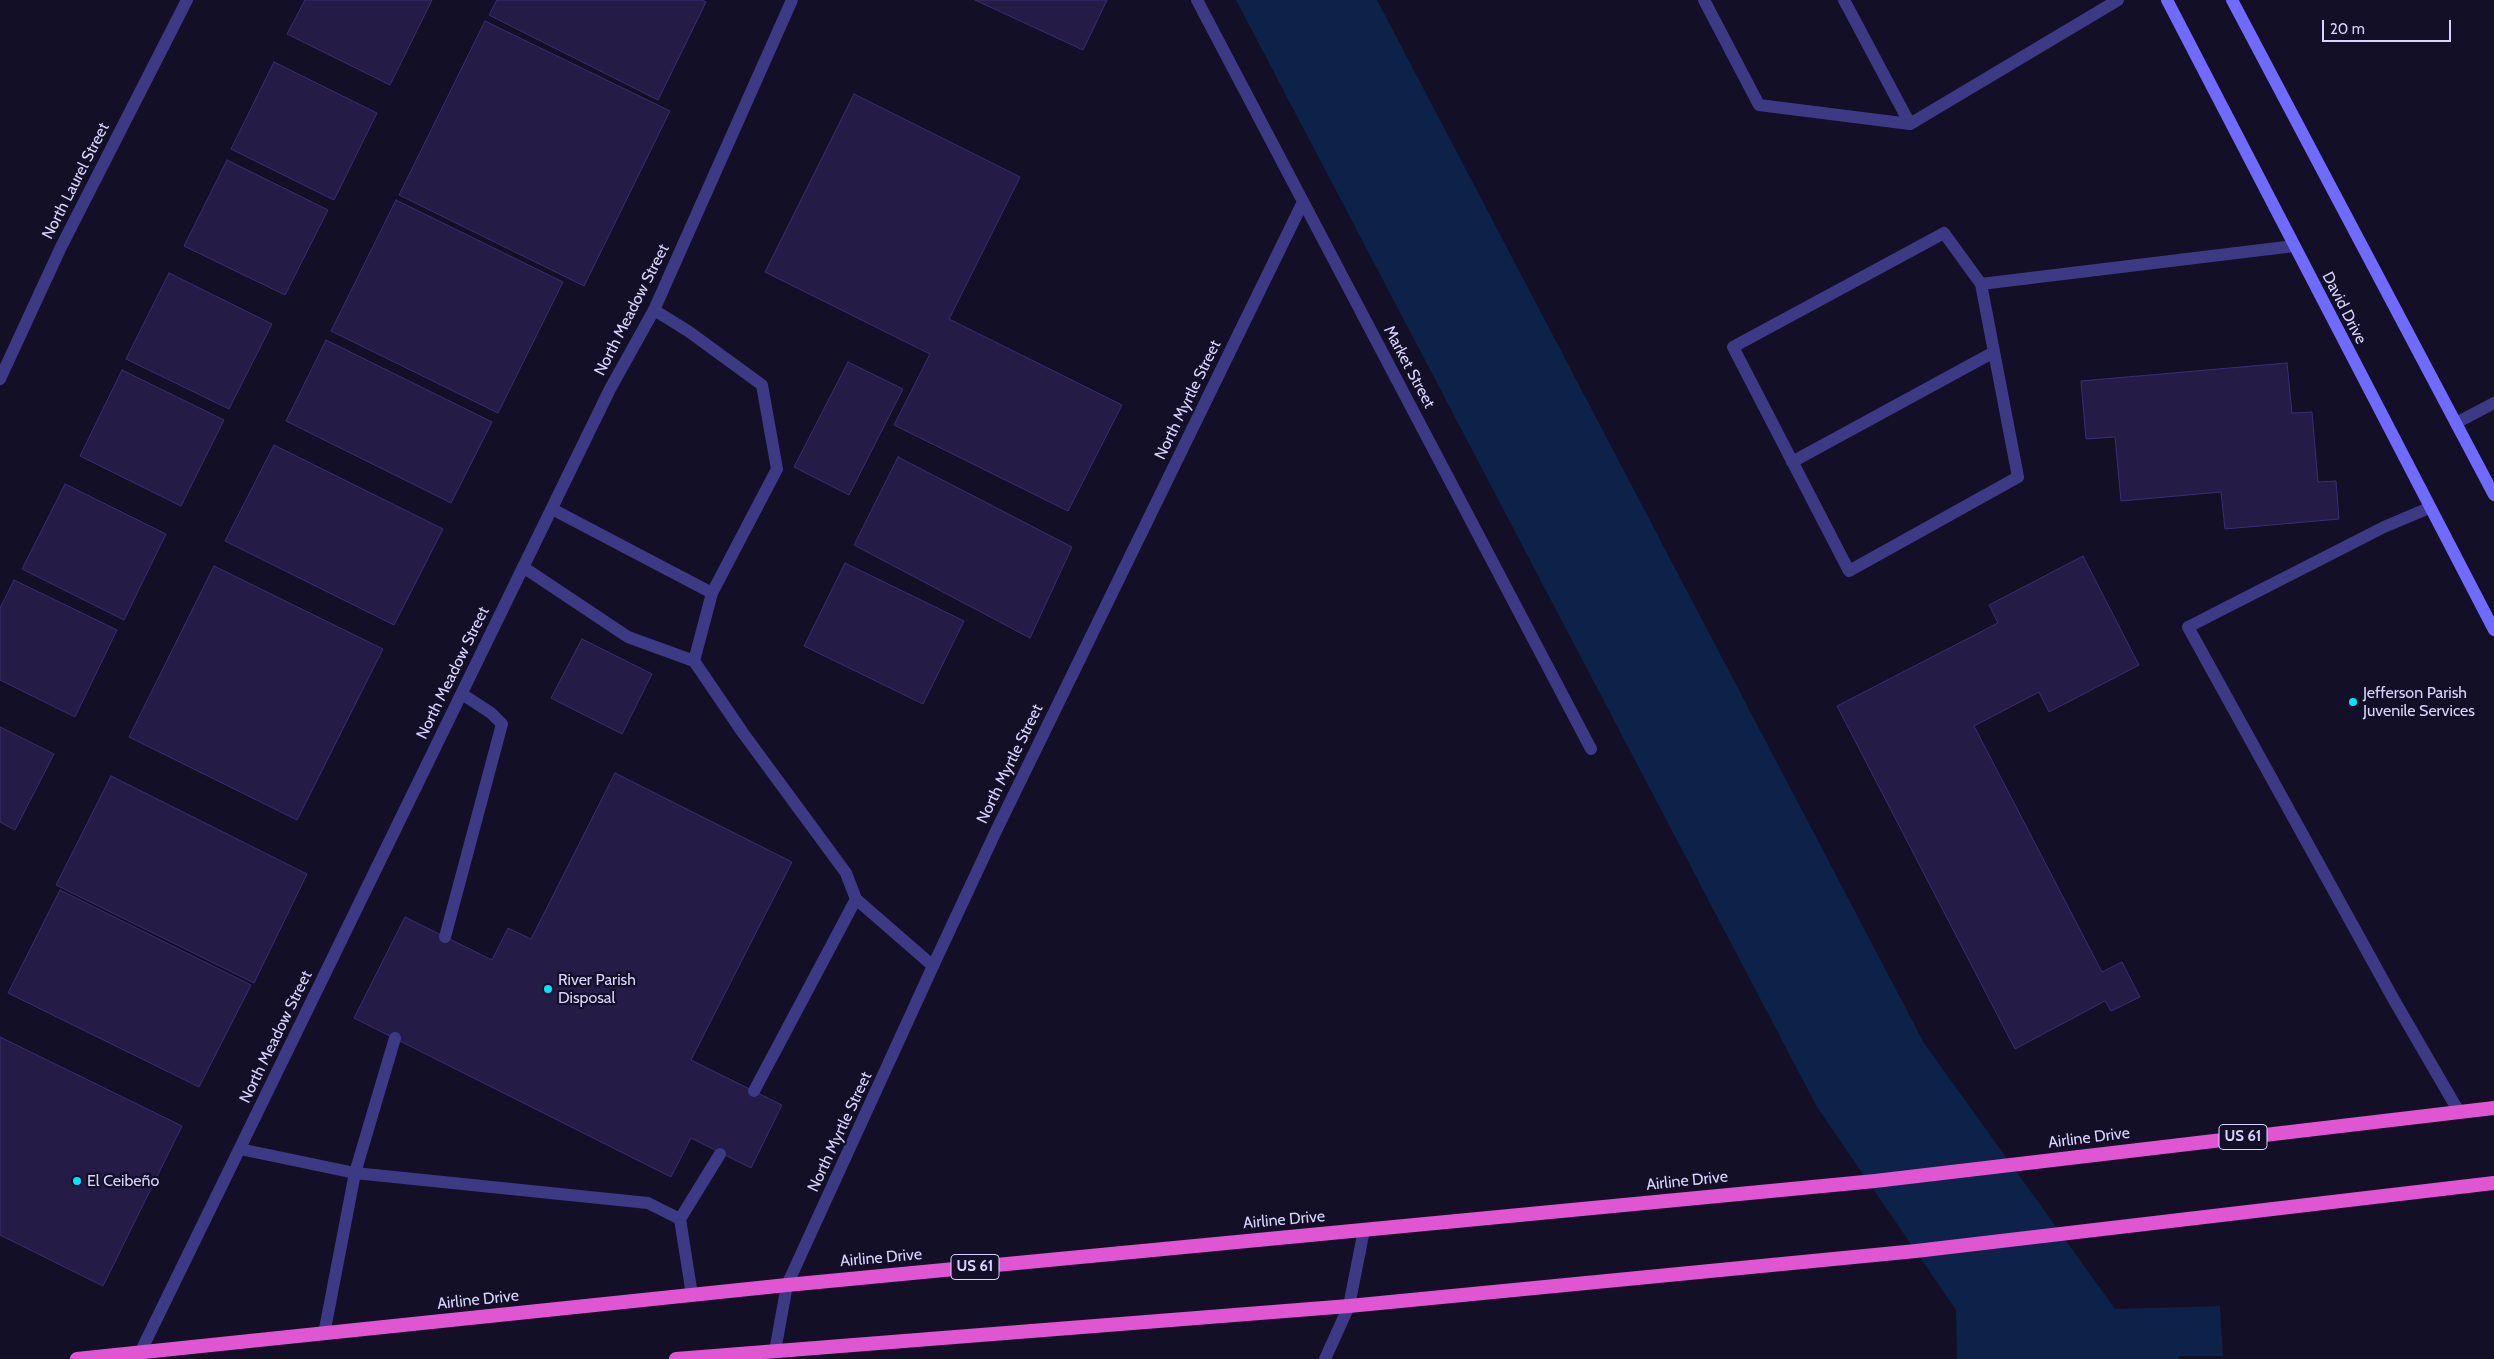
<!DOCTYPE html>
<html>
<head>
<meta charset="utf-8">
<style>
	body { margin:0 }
	#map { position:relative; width:2494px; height:1359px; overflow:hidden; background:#130f26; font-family:Cabin,sans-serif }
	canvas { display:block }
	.scale { position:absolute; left:2322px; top:20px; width:129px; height:22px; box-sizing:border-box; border:2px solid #d9d4ff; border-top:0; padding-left:6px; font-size:15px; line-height:18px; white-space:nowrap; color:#d9d4ff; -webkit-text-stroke:4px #130f26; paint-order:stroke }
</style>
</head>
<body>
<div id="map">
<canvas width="2494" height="1359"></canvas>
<div class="scale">20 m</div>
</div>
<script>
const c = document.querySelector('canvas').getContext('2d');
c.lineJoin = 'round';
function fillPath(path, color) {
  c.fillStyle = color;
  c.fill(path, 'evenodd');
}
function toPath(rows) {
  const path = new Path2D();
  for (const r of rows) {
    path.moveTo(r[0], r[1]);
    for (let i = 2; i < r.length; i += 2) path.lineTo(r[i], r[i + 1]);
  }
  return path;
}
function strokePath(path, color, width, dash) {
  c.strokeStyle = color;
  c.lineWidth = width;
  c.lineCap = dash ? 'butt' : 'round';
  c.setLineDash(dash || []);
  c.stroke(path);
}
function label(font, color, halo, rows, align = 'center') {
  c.font = font + ' Cabin,sans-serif';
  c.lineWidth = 4.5;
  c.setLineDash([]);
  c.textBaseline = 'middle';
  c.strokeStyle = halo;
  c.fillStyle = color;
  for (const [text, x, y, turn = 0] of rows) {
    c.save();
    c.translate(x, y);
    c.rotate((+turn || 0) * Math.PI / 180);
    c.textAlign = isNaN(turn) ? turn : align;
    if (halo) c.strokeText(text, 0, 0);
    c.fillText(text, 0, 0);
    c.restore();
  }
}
const water = toPath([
	[1236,0,1377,0,1924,1043,2115,1309,2220,1306,2223,1356,2179,1356,2178,1359,1957,1359,1956,1310,1817,1107]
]);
const building = toPath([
	[305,0,432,0,390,85,287,34,305,0],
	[497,0,702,0,706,2,658,100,489,15,497,0],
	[975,0,1107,0,1083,50,975,0],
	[485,21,670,111,584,286,399,195,485,21],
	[274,62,377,113,334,200,231,149,274,62],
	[854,94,1020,177,949,319,1122,405,1068,511,894,425,930,354,765,272,854,94],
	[227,160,328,210,285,295,184,246,227,160],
	[396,200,563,282,498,413,331,331,396,200],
	[169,273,272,324,229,409,126,359,169,273],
	[326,340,492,422,451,503,286,421,326,340],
	[848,362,903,389,849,495,794,467,848,362],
	[2287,363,2292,413,2312,412,2318,482,2336,481,2339,519,2225,529,2221,492,2121,501,2115,437,2086,439,2081,381,2287,363],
	[122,370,224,420,181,506,80,456,122,370],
	[274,445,443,529,394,625,225,541,274,445],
	[898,457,1072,547,1030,638,854,545,898,457],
	[65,484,166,534,124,620,22,569,65,484],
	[2083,556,2139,665,2049,712,2039,692,1974,726,2102,972,2122,962,2140,997,2111,1011,2105,1001,2015,1049,1837,706,1998,623,1989,605,2083,556],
	[845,563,964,621,923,704,804,646,845,563],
	[214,566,383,649,297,820,129,737,214,566],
	[14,580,117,630,75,717,0,680,0,608,14,580],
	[582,639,652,674,622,734,551,698,582,639],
	[0,727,54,754,15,830,0,822,0,727],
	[615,773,792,862,691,1060,782,1105,751,1168,691,1138,671,1177,354,1018,405,917,492,960,508,928,531,939,615,773],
	[111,776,307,874,254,983,56,885,111,776],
	[60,890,251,985,199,1087,8,993,60,890],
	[0,1037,182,1126,103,1286,0,1235,0,1037]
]);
const service = toPath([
	[1704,0,1759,105,1910,124,2118,0],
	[1844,0,1910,124],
	[1981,284,1944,233,1733,347,1849,571,2018,477,1981,284,2294,246],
	[2456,423,2494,403],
	[1792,462,1994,352],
	[2429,508,2384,527,2188,627,2394,1000,2459,1112],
	[552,509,712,593,777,469,762,385,688,331,654,310],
	[523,567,628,637,694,661],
	[712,593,694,661,743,733,846,873,856,899,933,966],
	[445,937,502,724,491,713,462,694],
	[754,1091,856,899],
	[240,1149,355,1173,648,1203,680,1219,692,1295],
	[680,1219,720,1154],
	[324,1334,355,1173,395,1038]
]);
const minor = toPath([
	[1197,0,1591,749],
	[0,379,61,247,187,0],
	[775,1351,787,1285,933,966,996,831,1303,202],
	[141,1359,140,1353,610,389,654,310,792,0],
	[1325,1359,1349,1306,1364,1230]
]);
const secondary = toPath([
	[2167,0,2494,630],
	[2232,0,2494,495]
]);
const trunk = toPath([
	[77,1359,787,1285,1875,1181,2494,1108],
	[676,1359,1349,1306,1916,1251,2494,1183]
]);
const markers = [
	[2353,702,5,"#00e5ff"],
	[548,989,5,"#00e5ff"],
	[77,1181,5,"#00e5ff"]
];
const shields = [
	[2243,1137,48],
	[975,1267,48]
];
const shieldNames = [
	["US 61",2243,1137],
	["US 61",975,1267]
];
const streetNames = [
	["North Laurel Street",76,181,-63],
	["David Drive",2344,308,63],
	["North Meadow Street",632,310,-63],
	["Market Street",1409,367,62],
	["North Myrtle Street",1188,400,-64],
	["North Meadow Street",453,673,-64],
	["North Myrtle Street",1010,764,-64],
	["North Meadow Street",276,1037,-64],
	["North Myrtle Street",840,1132,-65],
	["Airline Drive",2089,1138,-7],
	["Airline Drive",1687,1181,-6],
	["Airline Drive",1284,1220,-5],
	["Airline Drive",881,1258,-5],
	["Airline Drive",478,1300,-6]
];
const poiNames = [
	["Jefferson Parish",2363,693],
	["Juvenile Services",2363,711],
	["River Parish",558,980],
	["Disposal",558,998],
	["El Ceibeño",87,1181]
];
fillPath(water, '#0c2248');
fillPath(building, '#241b47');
strokePath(building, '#3b2d73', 1);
strokePath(service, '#3d3a85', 12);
strokePath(minor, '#3d3a85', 12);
strokePath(secondary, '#6f6bff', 12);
strokePath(trunk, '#e055d1', 14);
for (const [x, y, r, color] of markers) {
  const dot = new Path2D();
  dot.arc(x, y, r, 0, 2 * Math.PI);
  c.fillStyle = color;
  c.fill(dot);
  strokePath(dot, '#130f26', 2);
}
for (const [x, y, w] of shields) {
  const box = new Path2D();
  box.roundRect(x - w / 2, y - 12.5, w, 25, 4);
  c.fillStyle = '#130f26';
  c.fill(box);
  strokePath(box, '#d9d4ff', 1);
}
label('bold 15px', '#d9d4ff', null, shieldNames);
label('16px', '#d9d4ff', '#130f26', streetNames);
label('16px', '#d9d4ff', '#130f26', poiNames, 'left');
</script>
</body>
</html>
